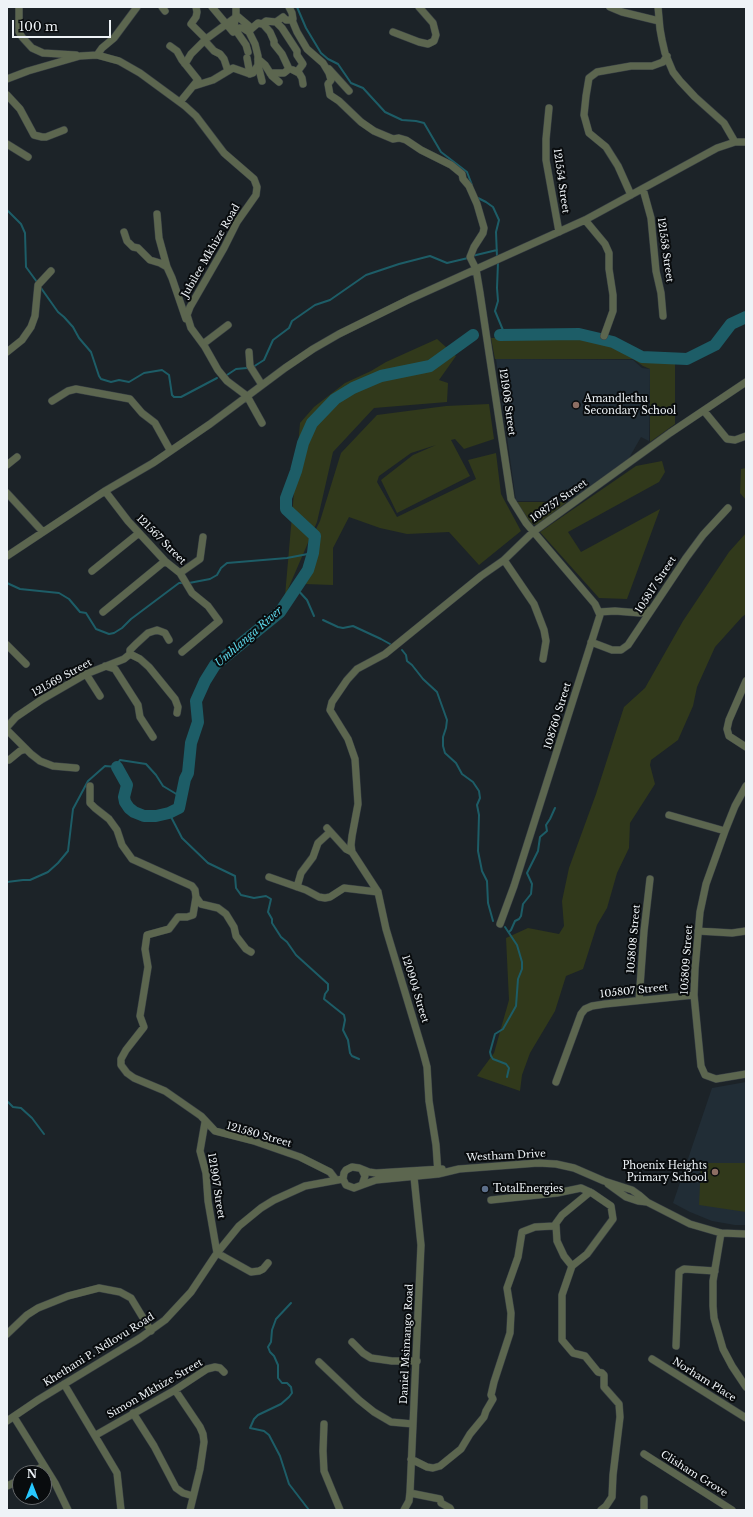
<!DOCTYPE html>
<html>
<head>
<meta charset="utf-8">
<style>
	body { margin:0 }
	#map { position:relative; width:753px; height:1517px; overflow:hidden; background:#1c2328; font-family:"Libre Baskerville",serif }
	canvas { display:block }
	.frame { position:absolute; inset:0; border:8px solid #eef3f7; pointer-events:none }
	.north { position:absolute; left:12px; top:1465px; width:40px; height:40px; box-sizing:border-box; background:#090c0e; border:1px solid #65686b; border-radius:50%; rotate:0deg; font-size:11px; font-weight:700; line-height:16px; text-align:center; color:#eef3f7 }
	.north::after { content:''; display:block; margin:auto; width:14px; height:18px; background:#27c8ff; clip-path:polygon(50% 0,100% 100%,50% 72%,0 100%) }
	.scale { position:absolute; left:12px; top:20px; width:99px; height:18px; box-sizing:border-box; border:2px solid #eef3f7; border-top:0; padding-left:5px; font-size:12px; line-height:14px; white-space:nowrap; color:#eef3f7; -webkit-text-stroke:3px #090c0e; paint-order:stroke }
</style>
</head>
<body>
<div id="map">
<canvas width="753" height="1517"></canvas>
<div class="frame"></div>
<div class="north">N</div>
<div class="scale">100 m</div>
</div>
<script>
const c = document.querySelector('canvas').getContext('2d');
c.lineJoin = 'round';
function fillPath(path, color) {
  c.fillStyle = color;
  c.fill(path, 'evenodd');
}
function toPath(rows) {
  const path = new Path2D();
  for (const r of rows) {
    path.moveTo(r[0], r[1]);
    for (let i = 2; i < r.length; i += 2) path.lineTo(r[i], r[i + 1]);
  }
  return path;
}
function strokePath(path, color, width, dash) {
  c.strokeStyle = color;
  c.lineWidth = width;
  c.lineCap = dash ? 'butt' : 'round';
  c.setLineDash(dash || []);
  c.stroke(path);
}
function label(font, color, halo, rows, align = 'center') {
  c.font = font + ' "Libre Baskerville",serif';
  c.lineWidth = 4;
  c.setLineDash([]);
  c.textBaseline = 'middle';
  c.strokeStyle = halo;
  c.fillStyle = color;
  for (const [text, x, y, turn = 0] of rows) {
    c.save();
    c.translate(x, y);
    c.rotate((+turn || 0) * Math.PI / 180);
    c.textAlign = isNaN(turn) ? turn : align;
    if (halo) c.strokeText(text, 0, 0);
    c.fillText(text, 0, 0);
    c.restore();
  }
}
const built = toPath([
	[496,359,633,360,642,368,650,369,649,441,641,437,629,458,569,501,516,501],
	[746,1082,746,1225,735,1225,712,1221,690,1212,673,1203,712,1088]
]);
const green = toPath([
	[580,337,613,344,642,360,675,361,675,424,650,442,650,369,643,366,633,359,495,359,491,338],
	[437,339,456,356,439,380,448,383,447,402,374,408,333,452,317,522,285,596,300,423,314,407,345,383,371,371,386,362],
	[489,404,494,439,464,449,455,439,451,440,470,476,397,513,381,480,413,455,436,445,411,453,379,476,377,482,397,517,476,479,468,460,496,453,501,494,521,531,479,565,449,532,407,534,380,528,349,517,333,548,333,585,304,584,313,567,318,536,315,531,320,521,341,453,377,415,446,406],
	[662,461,665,472,659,482,568,532,581,552,660,509,627,599,599,598,540,532,636,466],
	[746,468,746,500,740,493,741,469],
	[516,502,567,502,537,525,532,524],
	[746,533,746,614,742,617,715,647,697,687,693,706,678,740,651,760,650,765,655,784,630,823,629,848,617,873,607,908,597,925,583,969,566,976,555,1011,530,1053,522,1075,520,1091,477,1076,494,1053,509,1000,506,938,528,928,559,934,564,926,562,901,569,868,596,794,624,707,645,688,683,621,729,552],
	[701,1163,746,1163,746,1212,699,1205]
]);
const stream = toPath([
	[297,7,306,28,321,53,328,59,338,64,351,83,363,88,385,112,402,120,416,121,424,123,441,152,467,172,472,185],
	[478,198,486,202,493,207,499,220,496,232,497,257],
	[7,210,21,224,25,233,26,267,37,282],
	[472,256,497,250],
	[498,262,497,288,498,301,495,311,505,335],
	[41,288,58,312,64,317,73,327,79,338,91,352,99,376,101,379,111,382,119,380,129,382,144,373,162,370,169,375,172,395,174,397,181,397,217,378],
	[253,367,264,360,273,340,289,328,292,321,315,305,330,300,366,275,399,264,430,256,447,263,468,258],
	[227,375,236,369,247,368],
	[7,583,20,589,59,593,69,599,80,612,86,613,96,629,109,634,114,633,122,628,131,619,179,583,183,583],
	[189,583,210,579,217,575,221,568,227,563,287,558,313,553],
	[296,588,307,600,314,616],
	[323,620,338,627,343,628,353,626,381,639,390,644],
	[402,650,406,655,407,661,412,665,423,679,437,692,447,720,446,728,443,737,443,746,445,753,456,763,462,774,473,782,479,791,480,798,477,805,479,815,478,851,482,871,487,881,488,903,493,921],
	[169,813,182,838,208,863,235,876,236,888,241,895,254,898,266,896,271,899,268,912,272,919,272,923,281,937,287,942,296,955,328,984,328,990,325,994,324,999,344,1015,345,1020,343,1030,348,1040,350,1053,352,1056,359,1059],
	[7,882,23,880,30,880,48,872,58,863,68,851,73,809,88,781,105,766,117,767,118,763,120,760,146,764,156,775,163,786,178,795,182,792],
	[505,927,517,945,522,962,522,969,518,979,516,1006,503,1029,495,1034,490,1052,491,1056,493,1059,506,1064,509,1068,507,1077],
	[509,932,511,930,515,921,519,919,521,916,523,904,531,894,532,884,527,873,538,851,540,837,547,831,546,825,550,819,555,808],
	[7,1101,13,1107,21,1108,32,1118,44,1134],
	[291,1303,276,1319,272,1330,271,1342,268,1347,270,1352,274,1356,278,1365,278,1378,282,1383,287,1383,291,1387,292,1393,289,1397,281,1404,258,1415,254,1419,250,1428,264,1431,269,1435,280,1456,289,1484,309,1510]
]);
const river = toPath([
	[500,335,579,334,613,342,642,357,687,359,715,345,731,324,746,317],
	[117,767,127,785,124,797,125,802,129,808,134,812,144,816,156,816,169,813,179,808,185,779,188,773,191,743,198,722,196,701,205,681,215,665,280,612,308,570,313,553,315,536,286,509,286,498,296,471,303,443,312,423,335,399,353,388,381,376,430,366,473,335]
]);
const minor = toPath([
	[19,7,19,32,22,37,32,48,43,53,76,55],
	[162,7,165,11],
	[196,7,197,12,196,17,191,24,206,39],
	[212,7,233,32,236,15,236,7],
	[289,7,292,13,293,19,292,20,297,32,307,49,323,63,329,73,331,80,328,84,330,95,339,101,361,122,374,131,393,139,399,138,406,140,421,150,451,165,462,174,463,179,469,186,477,204,484,228,483,233,474,247,470,257,476,269,480,293,511,499,526,523,595,604,600,615,514,886,500,924],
	[610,7,622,12,659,21],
	[658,7,660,29,662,40,665,53,673,72,680,81,695,97,724,123,735,142],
	[276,22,282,28,297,51,297,55,303,64,297,72],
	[263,24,270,32,274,41,274,44,282,54,289,69,284,73,270,73],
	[250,30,258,23,262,24,266,21,276,22,283,17,286,20,292,20],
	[393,32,419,42,428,44,434,41,436,35,433,23,419,7],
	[205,41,214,51,220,54,224,59,228,71],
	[170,46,177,51,182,60,198,80,180,102],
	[248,52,246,45,237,32,239,28,243,28,249,32],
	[97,55,102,48,114,38,137,7],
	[247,58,250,74],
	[258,59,265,65,272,76,279,82],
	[185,64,191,54,206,39,236,17],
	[258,65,262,81],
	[329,69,349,91],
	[293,70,299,73,302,78,303,84],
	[7,79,28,71,80,56,97,55,119,61,140,73,185,106,196,116,224,153,254,179,257,187,256,195,237,222,224,248,190,307,187,315,191,328,205,347,218,370,227,381,247,396,262,423],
	[194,86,213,80,233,68,250,74,253,73,258,65,258,56,255,44,249,32,249,26,236,15],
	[7,95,20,109,34,135,42,137,46,137,64,130],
	[549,108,546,139,546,160,559,232],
	[7,144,28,157],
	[643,189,651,218,656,271,661,293,663,316],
	[631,195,618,166,606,147,589,133,584,115,586,96,589,78,597,72,631,66,652,66,663,62,667,56],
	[157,214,159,238,167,267],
	[585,220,605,244,609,253,609,269,613,295,613,311,604,336],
	[124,232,127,241,133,247,138,248,150,260,160,263,167,267,172,278,186,319],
	[203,344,228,325],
	[7,352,22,340,31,327,35,316,38,285,51,271],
	[249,352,250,366,262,385],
	[52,401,68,391,76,389,130,399,142,413,155,423,170,450],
	[704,411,727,439,735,440,746,436],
	[7,465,17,457],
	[105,491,128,521,165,561,180,573,192,593,208,606,219,621,182,652],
	[7,493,43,532],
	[7,556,105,491,153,463,210,424,285,368,313,349,339,334,410,299,585,220,717,148,735,142,746,142],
	[504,560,534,604,544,630,546,641,543,659],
	[92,571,139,533],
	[180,573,200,559,203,537],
	[103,612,165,561],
	[599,612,615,611,640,613,651,610],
	[169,640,165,633,157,630,148,633,136,644,130,650,130,654,140,659,149,667,175,699,178,707,177,713],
	[591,642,612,650,621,650,628,645,686,558,703,535,728,508],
	[7,645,26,664],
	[105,666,115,669,138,705,140,717,153,737],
	[86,674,100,696],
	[746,681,729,720,727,729,729,736,746,747],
	[7,727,16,717,41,700,86,674,124,659,130,654],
	[7,730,31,754,40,761,53,766,76,768],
	[9,760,20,751,26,749],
	[90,786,90,803,95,808,109,819,117,830,122,845,132,859,192,886,195,890,196,897,193,915,187,917,178,917,169,929,147,935,145,949,148,967,140,1016,144,1027,126,1050,121,1059,121,1065,127,1073,134,1078,165,1091,201,1116,215,1131,254,1141,300,1157,330,1172,336,1180],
	[746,786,735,806,725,831,706,884,700,912,695,969,694,995,701,1066,705,1075,716,1079,746,1074],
	[669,815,725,831],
	[327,828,346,849,352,852,378,892,386,929,423,1052,427,1067,429,1101,436,1145,438,1174],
	[352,852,351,845,352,836,358,804,355,759,348,739,330,710,332,702,347,680,357,669,385,654,481,576,504,560,533,532,670,433,746,382],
	[269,877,306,890,319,897,325,898,330,897,344,888,378,892],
	[297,887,301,873,313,857,318,843,330,832],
	[196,897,201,904,218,908,226,914,234,927,236,936,246,949,251,952],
	[698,931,732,933,746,931],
	[639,1000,644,931,650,879],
	[556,1082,581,1014,585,1009,592,1006,605,1004,694,995],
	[205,1122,200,1151,206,1173,208,1201,217,1253,251,1272,259,1271,263,1269,268,1263],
	[362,1170,365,1176,362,1185,354,1188,346,1185,343,1179,344,1173,346,1170,352,1167,359,1168,369,1172,376,1173,442,1169],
	[608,1184,626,1197,638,1201,647,1202],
	[362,1185,376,1180,438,1174,459,1169,538,1163,556,1164,574,1168,604,1181,632,1190,639,1195,647,1202,690,1224,721,1233,746,1234],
	[491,1200,557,1193,581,1188,592,1193,611,1206,613,1219,587,1254,572,1266,562,1295,562,1340,573,1353,585,1356,598,1372,602,1373,604,1375,604,1387,619,1404,620,1417,613,1475,612,1497,606,1506,601,1510],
	[556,1225,557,1241,564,1256,572,1266],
	[721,1233,713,1281,713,1306,714,1318,723,1349,732,1366,746,1387],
	[7,1334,27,1315,38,1308,68,1296,99,1288,120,1292,131,1298,151,1331],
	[352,1342,363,1353,371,1358,392,1361,417,1361],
	[676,1346,679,1272,684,1269,715,1271],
	[652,1359,746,1418],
	[319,1362,359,1400,374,1412,391,1422,413,1424],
	[64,1384,117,1473,121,1510],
	[175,1390,200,1427,203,1434,204,1442,200,1469,190,1510],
	[133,1413,154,1446,176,1488,183,1493,193,1496],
	[14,1417,55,1483,68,1510],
	[7,1421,38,1400,140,1338,165,1320,191,1292,217,1253,239,1226,261,1208,274,1200,305,1186,343,1179],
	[324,1424,323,1451,324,1471,340,1510],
	[96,1435,175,1390,207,1369,215,1367,220,1368,224,1372],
	[644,1454,732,1510],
	[411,1459,427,1467,433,1468,440,1466,461,1449,470,1434,484,1417,486,1411,493,1399,491,1395,494,1382,510,1333,511,1313,507,1288,518,1257,522,1232,535,1227,554,1226,562,1215,590,1192],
	[32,1473,43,1466],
	[7,1486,20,1480],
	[410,1493,440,1499,441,1503,450,1508,451,1510],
	[404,1510,409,1501,410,1492,421,1245,414,1177],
	[644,1510,644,1499]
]);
const markers = [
	[576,405,4,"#8d6e63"],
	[715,1172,4,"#8d6e63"],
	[485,1189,4,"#5c6f8a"]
];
const streetNames = [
	["121554 Street",561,181,82],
	["121558 Street",665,250,82],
	["Jubilee Mkhize Road",211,251,-60],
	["121908 Street",507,402,82],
	["108757 Street",559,501,-35],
	["121567 Street",161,540,45],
	["105817 Street",656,585,-57],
	["121569 Street",62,678,-29],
	["108760 Street",558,716,-73],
	["105808 Street",634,939,-85],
	["105809 Street",687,960,-86],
	["120904 Street",415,989,73],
	["105807 Street",634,991,-6],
	["121580 Street",259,1135,16],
	["Westham Drive",506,1156,-3],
	["121907 Street",216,1186,81],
	["Daniel Msimango Road",407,1344,-87],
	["Khethani P. Ndlovu Road",99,1350,-32],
	["Norham Place",704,1380,32],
	["Simon Mkhize Street",155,1389,-30],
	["Clisham Grove",694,1474,32]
];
const poiNames = [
	["Amandlethu",584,399],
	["Secondary School",584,411],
	["Phoenix Heights",707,1166,"right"],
	["Primary School",707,1178,"right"],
	["TotalEnergies",493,1189]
];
const waterNames = [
	["Umhlanga River",249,637,-41]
];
fillPath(built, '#212d36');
fillPath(green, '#31391b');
strokePath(stream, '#1d5d67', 2);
strokePath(river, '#1d5d67', 12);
strokePath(minor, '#394045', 8);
strokePath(minor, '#5c664f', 7);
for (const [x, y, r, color] of markers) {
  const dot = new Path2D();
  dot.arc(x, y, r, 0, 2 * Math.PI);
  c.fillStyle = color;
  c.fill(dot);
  strokePath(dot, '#090c0e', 1.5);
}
label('10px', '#eef3f7', '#090c0e', streetNames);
label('10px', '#eef3f7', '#090c0e', poiNames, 'left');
label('italic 11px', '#5dd8ea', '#090c0e', waterNames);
</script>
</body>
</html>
